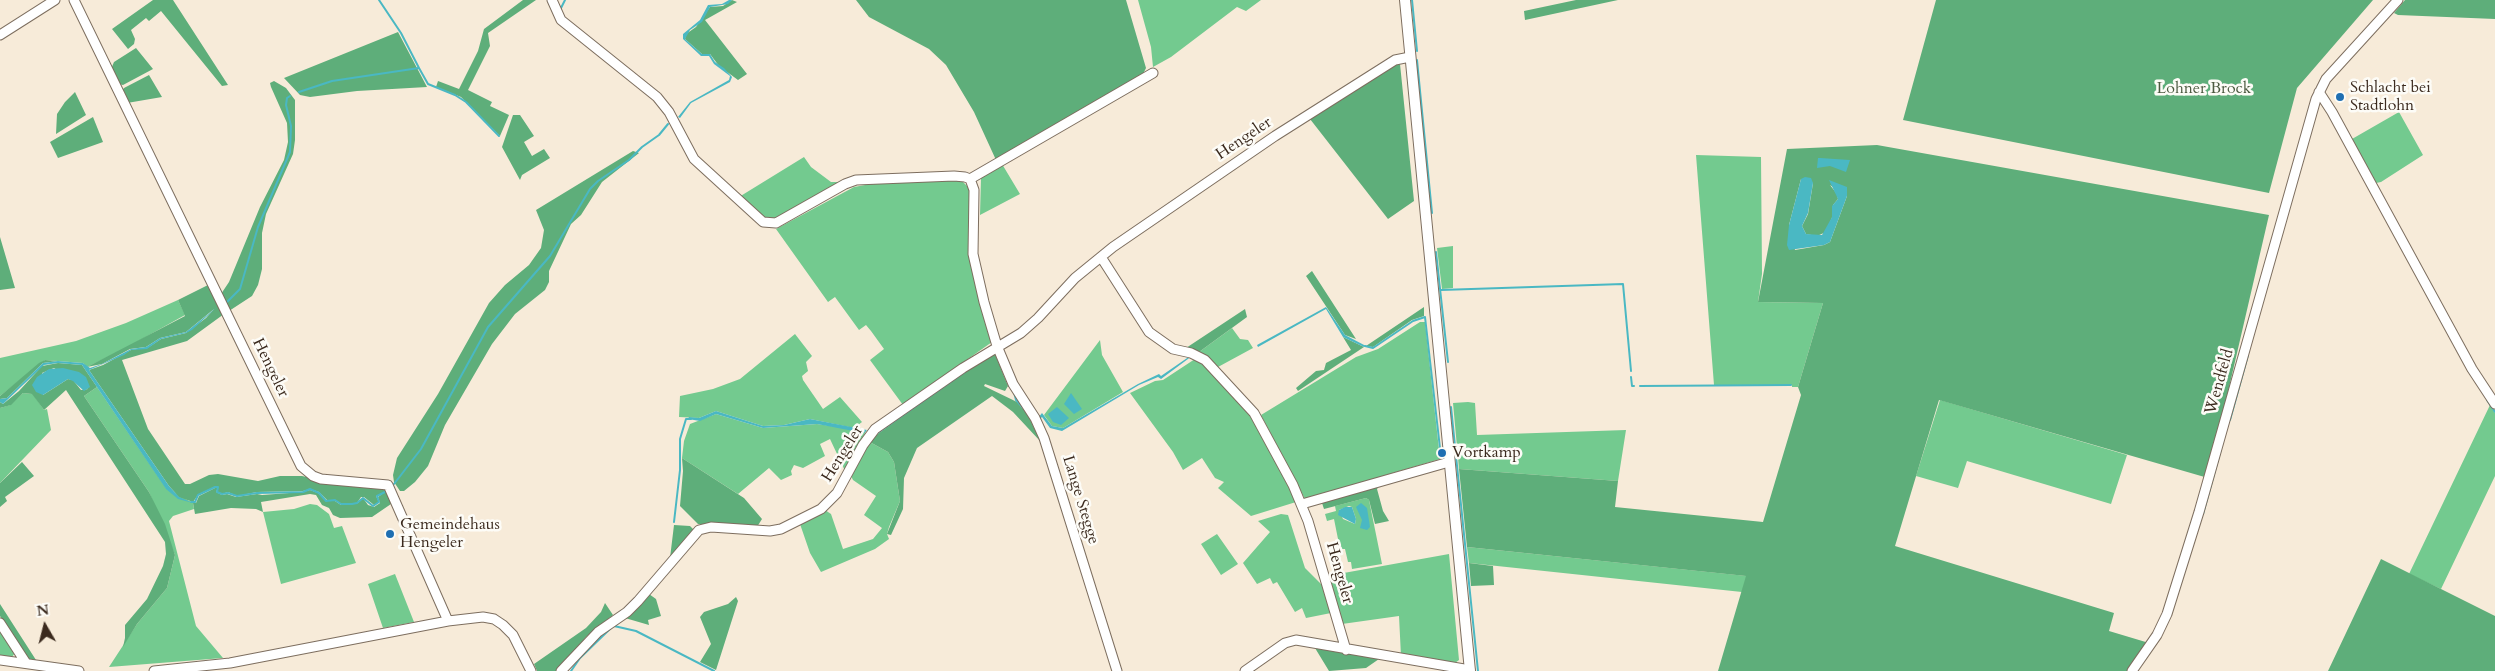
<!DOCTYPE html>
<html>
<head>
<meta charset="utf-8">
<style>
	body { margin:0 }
	#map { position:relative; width:2495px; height:671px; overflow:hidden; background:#f7ebd9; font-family:Cardo,serif }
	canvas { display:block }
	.north { position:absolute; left:20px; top:601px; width:50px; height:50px; -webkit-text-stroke:4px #fdfcf7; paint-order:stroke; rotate:352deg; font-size:14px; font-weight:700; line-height:20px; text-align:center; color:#3b2a1e }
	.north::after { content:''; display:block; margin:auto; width:18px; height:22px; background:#3b2a1e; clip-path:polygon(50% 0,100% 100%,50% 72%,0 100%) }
</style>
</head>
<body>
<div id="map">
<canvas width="2495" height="671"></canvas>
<div class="north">N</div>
</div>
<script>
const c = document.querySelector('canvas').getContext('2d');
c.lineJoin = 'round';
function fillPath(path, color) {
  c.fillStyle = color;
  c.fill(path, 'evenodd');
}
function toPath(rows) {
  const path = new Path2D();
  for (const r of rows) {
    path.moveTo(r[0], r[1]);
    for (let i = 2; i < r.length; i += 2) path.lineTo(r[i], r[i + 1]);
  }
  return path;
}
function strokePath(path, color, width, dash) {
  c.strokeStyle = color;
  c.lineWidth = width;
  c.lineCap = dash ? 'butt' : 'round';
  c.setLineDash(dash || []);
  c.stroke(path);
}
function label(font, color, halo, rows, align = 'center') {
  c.font = font + ' Cardo,serif';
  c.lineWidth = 5;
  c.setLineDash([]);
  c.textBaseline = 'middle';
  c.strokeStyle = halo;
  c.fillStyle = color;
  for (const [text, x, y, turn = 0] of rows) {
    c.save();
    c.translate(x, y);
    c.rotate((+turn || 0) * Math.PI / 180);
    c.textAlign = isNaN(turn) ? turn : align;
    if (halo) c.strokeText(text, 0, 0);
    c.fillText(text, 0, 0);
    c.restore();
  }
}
const green = toPath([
	[1138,0,1261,0,1246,11,1237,7,1171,57,1153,67,1151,47],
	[2399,112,2423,155,2381,182,2376,183,2352,139],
	[1696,155,1761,157,1762,274,1758,302,1823,303,1798,387,1792,387,1792,385,1714,385],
	[804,157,811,167,831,182,841,182,774,220,764,219,739,197],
	[1002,164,1020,194,980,215,981,178],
	[961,180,969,188,970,249,992,342,903,405,870,360,884,349,871,331,866,325,859,330,835,297,828,302,776,229,854,187,882,182],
	[1453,246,1453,288,1442,289,1437,248],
	[178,300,185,315,124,349,87,367,83,363,45,360,0,396,0,358,76,341,126,323],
	[1420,322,1425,322,1440,459,1305,499,1261,415,1356,357,1378,349],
	[1232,328,1240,339,1248,340,1253,348,1218,367,1210,359,1199,352],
	[795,334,812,356,806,362,808,371,802,376,803,380,823,409,840,397,862,422,854,428,810,419,784,425,763,426,716,411,699,418,679,417,680,396,713,389,740,379],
	[1100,340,1102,355,1123,392,1063,428,1052,426,1044,415],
	[1195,359,1202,363,1255,420,1296,502,1251,516,1218,488,1224,482,1215,478,1202,458,1183,470,1173,452,1130,393,1155,381,1163,380],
	[97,387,166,488,193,503,194,509,173,516,169,521,196,626,223,658,109,667,137,624,167,588,175,555,149,492,84,396],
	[23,393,33,394,44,410,47,409,51,430,0,483,0,408,10,405],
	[1940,400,2127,455,2111,504,1967,461,1958,488,1916,476],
	[1468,402,1475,403,1477,435,1626,430,1618,481,1459,469,1453,403],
	[2490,405,2495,413,2495,476,2441,589,2409,574],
	[716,414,763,428,817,424,866,431,846,473,830,439,820,444,825,456,803,468,794,465,791,471,792,475,781,480,769,468,738,494,682,458,684,441,690,424],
	[868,441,888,452,894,462,900,501,889,527,887,534,889,539,875,549,821,572,810,553,800,524,825,510,831,514,843,549,873,539,882,528,864,515,876,496,853,480,851,476],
	[1366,498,1369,500,1382,564,1352,569,1351,562,1348,562,1345,549,1340,549,1334,519,1327,521,1325,514,1336,511,1335,506],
	[1349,506,1352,507,1356,519,1355,524,1343,519,1339,510],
	[310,504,317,505,329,514,334,528,342,526,356,563,281,584,263,512,294,509],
	[1281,514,1288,515,1305,568,1323,586,1331,613,1306,618,1302,608,1295,612,1277,582,1273,584,1270,578,1257,584,1243,563,1270,532,1258,521],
	[1217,534,1238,564,1221,575,1201,544],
	[1467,547,1747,576,1742,592,1469,563],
	[1449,554,1459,660,1455,663,1451,664,1401,656,1399,616,1342,624,1327,576],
	[395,574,414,622,383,628,368,584],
	[0,629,16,652,11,658,0,656]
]);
const forest = toPath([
	[153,0,173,0,228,85,222,86,161,11,149,21,146,18,131,30,135,39,134,44,128,49,112,29],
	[523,0,536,0,488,33,490,46,468,90,492,102,490,106,509,115,500,136,461,97,436,87,438,81,459,89,478,51,484,29],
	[732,0,737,2,705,20,747,74,738,80,719,66,710,54,702,54,685,39,686,34,696,27,710,7,723,6],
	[856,0,1126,0,1146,68,1143,74,996,160,974,112,946,65,929,49,869,17],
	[1576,0,1618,0,1525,20,1524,11],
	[1936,0,2373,0,2297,88,2269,193,1903,120],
	[2405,0,2495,0,2495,19,2398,15,2394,13],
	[398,32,427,87,357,91,310,97,300,95,284,78],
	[136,48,153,69,123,85,118,84,111,69,114,62],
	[1400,64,1414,201,1388,219,1310,119,1394,65],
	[149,75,162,97,127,103,121,92,124,88],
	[274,81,286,88,295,100,295,140,293,154,266,214,262,233,262,269,258,285,252,296,229,311,221,294,229,282,260,207,284,160,288,142,287,123,271,87,270,83],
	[75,92,86,115,56,134,57,114,65,102],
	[513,115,520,115,534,136,524,142,532,156,544,149,550,158,522,175,520,180,502,147],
	[93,117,103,142,58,158,50,142],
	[1877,145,2269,215,2208,478,1939,400,1895,546,2114,613,2109,631,2149,643,2128,671,1718,671,1746,576,1467,547,1459,469,1618,481,1615,507,1763,522,1801,395,1798,387,1823,303,1758,302,1787,149],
	[1801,179,1813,183,1808,214,1802,226,1806,234,1817,236,1826,232,1833,215,1833,205,1838,199,1837,194,1830,185,1847,196,1830,242,1824,245,1795,250,1789,225],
	[633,151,639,153,602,182,581,215,571,224,549,271,549,282,545,290,515,314,492,344,445,425,428,466,415,482,404,491,400,491,394,482,393,475,397,458,438,394,489,303,505,285,529,265,541,248,544,230,536,210],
	[0,237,15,288,0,290],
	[1312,271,1356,339,1345,335,1306,276],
	[208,285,224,314,187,341,122,360,148,429,185,484,190,484,209,475,218,474,258,481,280,476,302,476,354,487,384,485,391,497,391,504,372,517,340,518,333,515,329,508,322,505,316,495,310,494,261,502,263,512,256,509,231,508,195,514,193,503,196,503,199,496,215,488,218,488,216,492,222,495,227,494,236,497,257,494,262,495,303,492,310,490,318,493,326,501,335,501,341,505,351,504,358,503,363,498,368,505,374,507,380,503,378,497,385,492,376,496,379,502,374,505,364,497,361,497,357,503,342,504,335,500,327,500,319,492,310,489,303,491,257,492,237,496,228,492,222,494,218,492,218,487,214,487,198,495,193,502,179,497,169,486,89,370,103,365,131,350,149,347,161,339,186,333,206,318,214,309,186,332,160,338,146,347,130,349,102,364,87,367,185,316,178,300],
	[1424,307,1424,316,1412,320,1373,347,1366,346],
	[1245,309,1247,317,1199,352,1186,348],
	[1343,337,1364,347,1298,391,1296,388,1316,371,1324,370,1326,363,1351,350],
	[995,354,1008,386,1005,391,985,384,984,386,1017,402,1028,415,1040,441,1013,412,992,396,917,448,904,478,903,509,891,535,887,534,900,501,894,462,888,452,868,441,970,367],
	[45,360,58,361,43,363,7,398,0,399,0,396,39,363],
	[58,363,82,365,97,387,84,396,149,492,165,524,175,555,167,588,137,624,123,647,125,638,125,625,147,599,163,566,166,554,165,542,66,390,44,410,32,394,23,393,11,405,0,408,0,402,3,404,19,391,42,366],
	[54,368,88,389,81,390,73,380,68,379,43,395,42,373],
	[682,458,744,498,762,519,757,527,698,524,680,506,683,471],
	[22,462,34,476,5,497,7,501,0,507,0,483],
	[1379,486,1377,489,1383,511,1389,521,1375,524,1369,500,1366,498,1324,509,1321,500],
	[674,525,690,526,694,530,670,558],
	[2381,559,2495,616,2495,671,2328,671],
	[1469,563,1493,566,1494,585,1471,586],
	[649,594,656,599,661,616,648,620,649,625,625,618],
	[736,597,738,601,716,670,700,662,711,644,700,617,704,612,728,604],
	[605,603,613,615,586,637,558,671,537,671,534,664,586,628,601,612],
	[0,604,36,660,28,659,0,616],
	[1315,648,1379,659,1366,668,1329,671]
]);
const water = toPath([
	[729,0,732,0,728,4,710,7,702,22,690,30,685,39,702,54,710,54,715,62,724,68,732,77,730,82,691,103,680,118,678,117,690,102,729,80,730,76,714,64,709,56,701,56,683,39,683,34,700,20,708,5,722,4],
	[1818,158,1820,158,1850,160,1846,172,1830,166,1817,168],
	[1805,177,1811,178,1813,183,1808,213,1802,226,1806,234,1822,235,1832,217,1832,206,1838,199,1829,180,1847,187,1847,196,1830,242,1824,245,1789,250,1787,245,1789,225,1801,179],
	[217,307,192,330,186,333,161,339,147,349,131,350,124,355,89,370,169,486,179,497,193,503,178,499,166,489,82,365,58,363,44,365,3,404,0,402,0,399,7,398,43,363,58,361,83,363,90,368,102,364,131,349,146,347,160,338,186,332],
	[1326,307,1345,335,1366,346,1364,347,1343,337,1326,309,1258,347,1257,345],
	[1190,356,1192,356,1161,379,1158,377,1139,385,1062,431,1050,428,1042,417,1039,420,1038,418,1042,413,1052,426,1063,428,1138,384,1159,374,1161,376],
	[63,368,79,372,86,377,90,387,84,391,73,381,68,379,43,395,36,392,32,385,37,377,49,369],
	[1071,393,1082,409,1074,414,1064,404],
	[1057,407,1069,418,1061,425,1053,422,1048,414],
	[716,411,763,426,784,425,810,419,867,430,864,433,817,424,763,428,716,414,700,421,688,419,689,417,699,418],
	[1361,503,1367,508,1370,527,1367,530,1360,528,1362,520,1356,507],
	[1345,507,1352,507,1356,519,1355,524,1338,515,1339,510]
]);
const stream = toPath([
	[379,0,401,33,419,68],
	[1412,0,1417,51],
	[560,10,565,0],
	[1417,60,1432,213],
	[299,92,332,81,419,68,428,84,455,95,466,102,499,136],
	[1436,252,1448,362],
	[1441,290,1623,284,1631,371],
	[227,302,240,289,258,227,290,152,291,126,286,105,287,98,290,96],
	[1365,346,1373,348,1413,321,1425,317,1441,457],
	[1631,377,1632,386,1634,386],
	[1640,386,1791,385],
	[1014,392,1016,400,1026,411],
	[2487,400,2495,412],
	[1451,407,1478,671],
	[2230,420,2248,355],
	[876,434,965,372],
	[394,484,421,449,488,327,550,256,590,189,598,181,629,160,642,147,659,135,668,124],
	[191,502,195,502,198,495,215,487,218,487,217,492,222,494,228,493,237,496,257,493,303,492,310,489,319,493,326,501,335,500,341,504,352,504,357,503,363,498,373,506,379,502,377,496,385,492],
	[2203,514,2221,449],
	[674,522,680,470,680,439,686,419,691,419],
	[614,626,636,631,714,671],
	[2159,639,2167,623],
	[571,671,580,658,612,627]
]);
const minor = toPath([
	[74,0,301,466,313,476,321,479,388,485,448,621],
	[552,0,561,20,657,97,669,112,694,159,763,222,776,223,845,184,856,180,954,176,965,177,970,179,974,190,973,254,984,302,997,346,1013,384,1035,418,1044,438,1117,671],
	[0,35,55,0],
	[2319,92,2332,112,2472,369,2495,404],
	[970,179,1153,73],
	[1101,257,1149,332,1173,349,1191,353,1205,360,1254,413,1293,485,1308,521,1346,650],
	[1302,504,1449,462],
	[0,623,26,663],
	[0,660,79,671],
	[154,671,230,663,448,621,483,617,494,619,503,625,513,635,531,671],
	[561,671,598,632,627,612,638,601,699,530,711,527,770,531,781,529,821,509,837,493,863,445,875,429,963,368,1021,333,1038,318,1075,278,1113,247,1275,136,1395,60,1410,57],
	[1245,671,1285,643,1296,640,1470,670],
	[2132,671,2157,635,2167,614,2199,512,2316,99,2326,79,2398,0]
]);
const major = toPath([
	[1405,0,1470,671]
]);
const markers = [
	[2340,97,5,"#1f6fb2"],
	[1442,453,5,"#1f6fb2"],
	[390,534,5,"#1f6fb2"]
];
const poiNames = [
	["Schlacht bei",2350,88],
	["Stadtlohn",2350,106],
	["Vortkamp",1452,453],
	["Gemeindehaus",400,525],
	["Hengeler",400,543]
];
const parkNames = [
	["Lohner Brock",2204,89]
];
const streetNames = [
	["Hengeler",1244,139,-34],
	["Hengeler",270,368,64],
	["Wendfeld",2220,382,-74],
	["Hengeler",843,454,-58],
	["Lange Stegge",1080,500,73],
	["Hengeler",1339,573,74]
];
fillPath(green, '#73ca8f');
fillPath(forest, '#5eae7a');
fillPath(water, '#4ab8c3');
strokePath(stream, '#4ab8c3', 2);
strokePath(minor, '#7d6e5f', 11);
strokePath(major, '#7d6e5f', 12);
strokePath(minor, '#fff', 9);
strokePath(major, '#fff', 10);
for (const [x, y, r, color] of markers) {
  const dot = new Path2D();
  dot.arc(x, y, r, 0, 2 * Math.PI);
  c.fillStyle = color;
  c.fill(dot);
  strokePath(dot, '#fdfcf7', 2);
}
label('16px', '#3b2a1e', '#fdfcf7', poiNames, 'left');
label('16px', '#4c5a40', '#fdfcf7', parkNames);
label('16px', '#3b2a1e', '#fdfcf7', streetNames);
</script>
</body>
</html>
